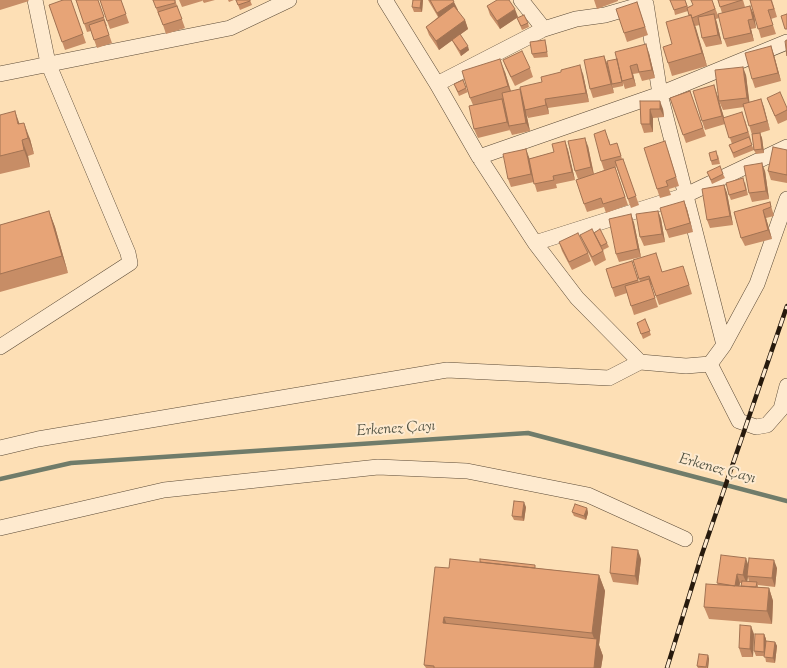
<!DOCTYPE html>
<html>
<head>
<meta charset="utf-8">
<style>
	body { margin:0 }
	canvas { display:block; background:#fddfb5 }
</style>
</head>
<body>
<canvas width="787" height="668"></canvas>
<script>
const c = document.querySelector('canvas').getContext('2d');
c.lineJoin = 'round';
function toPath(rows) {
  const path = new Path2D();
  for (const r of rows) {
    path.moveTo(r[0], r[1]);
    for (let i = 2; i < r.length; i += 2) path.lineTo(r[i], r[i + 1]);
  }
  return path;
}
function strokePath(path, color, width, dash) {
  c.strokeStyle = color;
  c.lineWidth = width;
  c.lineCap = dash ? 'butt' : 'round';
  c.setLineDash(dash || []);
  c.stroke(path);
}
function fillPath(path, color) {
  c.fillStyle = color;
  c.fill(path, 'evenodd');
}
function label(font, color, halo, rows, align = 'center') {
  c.font = font + ' "Sorts Mill Goudy",serif';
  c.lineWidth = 4;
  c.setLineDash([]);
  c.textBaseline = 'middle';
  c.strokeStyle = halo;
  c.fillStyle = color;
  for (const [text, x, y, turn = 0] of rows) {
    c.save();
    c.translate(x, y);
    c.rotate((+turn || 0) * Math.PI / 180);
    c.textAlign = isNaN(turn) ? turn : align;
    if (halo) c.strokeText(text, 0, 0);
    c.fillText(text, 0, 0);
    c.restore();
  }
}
const stream = toPath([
	[0,479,71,463,528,433,787,501]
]);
const minor = toPath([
	[385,0,437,84,479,157,535,243,577,298,640,362],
	[521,0,544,29],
	[643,0,646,4,660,94,724,345],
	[0,74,230,28,289,0],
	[437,84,544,29,576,19,605,15,636,6],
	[479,157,660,94,787,42],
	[535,243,686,195,787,147],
	[0,347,130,263,128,253,48,63,35,0],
	[710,364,739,421,756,427,767,425,781,409,787,386],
	[0,448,38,439,447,370,609,378,640,362,686,366,710,364,724,345,757,284,787,199],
	[0,528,164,490,378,467,467,471,588,495,685,539]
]);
const rail = toPath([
	[667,668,702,554,787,306]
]);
const wall = toPath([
	[0,0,28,0,29,1,0,10],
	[71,0,86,43,65,50,49,5],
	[76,0,98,0,107,26,106,26,112,43,97,48,91,31,87,32],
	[121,0,129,23,110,29,107,21],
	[175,0,185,28,166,34,160,16,159,16,156,8],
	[179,0,202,0,202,1,182,7],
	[202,0,215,0,204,3],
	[228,0,234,0,229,2],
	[236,0,250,0,252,5,240,10],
	[423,0,422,12,414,12,412,7],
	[428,0,453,0,457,11,465,20,468,29,458,36,469,50,461,56,454,44,452,40,439,50,429,35,426,27,438,17],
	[594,0,618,0,618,1,597,9],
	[685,0,688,7,712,0,719,18,716,19,717,23,722,44,706,47,702,38,700,25,695,26,707,66,672,76,668,63,672,44,689,15,688,11,675,15,674,10],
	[718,0,743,0,745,7,750,6,754,15,756,28,751,29,754,41,727,47,724,39,722,13],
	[750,0,772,0,777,17,771,19,776,34,761,38],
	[637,2,648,35,627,42,624,33],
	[487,6,518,17,500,29,490,15],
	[517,18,528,23,529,27,522,30],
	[546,44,548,57,534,58,532,54],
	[771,46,774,55,781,81,755,88,752,79],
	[649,53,655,78,642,81,639,73,633,74,636,86,625,89,623,83,623,86,613,88,610,77,614,93,593,98,590,89,604,56,607,63],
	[503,60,530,68,533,77,515,86,506,68],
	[505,72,511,91,522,95,583,74,589,102,548,108,549,114,528,118,526,113,530,131,512,135,509,128,510,130,478,138,474,129,473,105,470,98],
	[746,75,749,102,761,99,770,130,757,134,760,133,762,138,764,153,756,154,754,150,752,135,744,107,723,110,719,101],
	[454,84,466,88,468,92,459,96],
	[714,85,724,118,745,120,751,140,750,141,754,150,734,158,729,145,732,144,725,124,705,130,702,121],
	[690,91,706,136,686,143,670,98],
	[767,98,787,108,787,120,778,124],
	[640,101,663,109,664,117,653,118,653,132,644,133,641,124],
	[0,115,20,124,30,139,34,154,28,156,30,167,0,174],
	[609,139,610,145,620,152,622,159,623,159,639,205,631,208,616,166,615,167,628,205,606,213,604,207,587,212,584,204,584,178,578,179,575,171,588,146,594,174,612,167,604,170,601,161],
	[565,141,568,150,575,180,556,184,557,188,537,192,534,182,511,187,508,179,529,159,554,152],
	[668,150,679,186,669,189,671,195,660,198,657,189],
	[787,150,787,183,771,180,768,171],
	[718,155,720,164,712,165,711,161],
	[765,171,769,199,752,202,749,193],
	[707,172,723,174,725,178,712,184],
	[745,182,748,195,731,200,729,195],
	[724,185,727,193,733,225,710,228,707,220],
	[684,201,687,209,693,232,669,238,666,230],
	[770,202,774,216,766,218,772,239,745,246,741,238,734,212],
	[49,211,55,227,68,273,0,292,0,225],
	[658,211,661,219,665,242,644,246,640,237],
	[631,214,634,223,641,257,619,262,616,254],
	[594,233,607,243,609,247,603,250,606,260,595,266,584,244,580,235],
	[559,242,588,253,591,261,572,270,562,251],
	[633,260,659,262,662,272,686,275,692,294,659,305,652,285,651,285,658,307,634,315,627,293,615,297,612,288,635,270,639,282,640,282],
	[645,319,651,335,643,339,637,323],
	[526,507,524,521,514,520,512,516],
	[587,508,588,513,586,520,574,516,572,512],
	[641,559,638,585,613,582,610,573],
	[748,565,777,568,775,587,758,585,758,587,769,588,773,601,772,624,709,619,704,607,718,584,717,583],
	[748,577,749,582,747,581],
	[740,583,742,583,741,586,739,586],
	[449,568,536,568,599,575,605,591,599,645,603,656,601,668,426,668,424,665],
	[754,634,753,657,742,657,739,648],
	[764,634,766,639,766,647,775,642,777,646,775,663,766,662,765,656,756,656,754,651],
	[708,655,709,659,708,668,698,668,697,666]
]);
const shadedWall = toPath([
	[421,0,423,0,422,12,420,8],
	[454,2,458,10,440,21,437,13],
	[750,6,754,15,756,28,753,19],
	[515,9,518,17,500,29,497,21],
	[714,14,717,23,722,44,718,35],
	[691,15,696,28,707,66,702,53],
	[465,20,468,29,439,50,436,41],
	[748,20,751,29,754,41,751,33],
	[646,44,649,53,655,78,652,70],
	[468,46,469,50,461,56,460,51],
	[771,46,774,55,781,81,778,73],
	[604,56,607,64,614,93,611,84],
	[500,59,505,72,513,99,508,86],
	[580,65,583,74,589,102,586,93],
	[630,66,633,74,636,86,633,78],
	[743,67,746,75,750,106,747,98],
	[714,85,717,94,726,124,722,116],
	[520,89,523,98,530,131,526,123],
	[502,99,505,108,510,130,507,122],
	[545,99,548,108,549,114,546,105],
	[761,99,764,107,770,130,767,121],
	[660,101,663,109,664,117,660,109],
	[650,109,653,118,653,132,650,124],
	[15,111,21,128,24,141,18,124],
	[24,123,30,139,34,154,28,138],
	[760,133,762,138,764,153,762,149],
	[585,138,588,146,594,176,591,167],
	[22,140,28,156,30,167,24,150],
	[565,141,568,150,575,180,572,172],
	[526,149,529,157,534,182,531,174],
	[762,163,765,171,769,199,766,191],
	[724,185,727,193,733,225,730,216],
	[684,201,687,209,693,232,690,223],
	[763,210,766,218,772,239,768,230],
	[49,211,55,227,68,273,62,256],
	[658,211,661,219,665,242,662,234],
	[631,214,634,223,641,257,638,249],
	[524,502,526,507,524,521,522,517],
	[587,508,588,513,586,520,584,516],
	[638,550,641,559,638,585,635,576],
	[746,558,749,567,747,584,743,575],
	[774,560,777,568,775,587,772,578],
	[737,574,740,583,738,595,735,586],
	[599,575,605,591,599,645,603,656,601,668,594,668,596,644,592,633],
	[769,588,773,601,772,624,767,611],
	[444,617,450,633,443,623],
	[751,626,754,634,753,657,750,649],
	[764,634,766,639,765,656,764,652],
	[775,642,777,646,775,663,773,658],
	[708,655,709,659,708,668,707,668]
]);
const building = toPath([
	[63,0,71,0,83,34,62,42,49,5,63,0],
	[76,0,98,0,104,17,84,24,76,0],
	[100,0,121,0,126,14,107,21,100,0],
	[153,0,175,0,175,3,156,8,153,0],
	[236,0,250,0,250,1,238,5,236,0],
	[413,0,421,0,420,8,412,7,413,0],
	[430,0,453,0,454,2,437,13,430,0],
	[497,0,509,0,515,9,497,21,487,6,497,0],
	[670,0,685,0,687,6,674,10,670,0],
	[691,0,712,0,715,9,692,18,691,15,689,15,687,8,693,5,691,0],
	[718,0,742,0,720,7,718,0],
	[750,0,771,0,774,9,768,10,773,25,758,29,750,0],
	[637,2,645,27,624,33,616,9,637,2],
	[177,6,182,19,163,25,158,12,177,6],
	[454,6,465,20,436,41,426,27,454,6],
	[750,6,753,19,748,20,751,33,724,39,718,14,750,6],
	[714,14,718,35,702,38,698,17,714,14],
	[787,14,787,29,785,29,781,16,787,14],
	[524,15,528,23,521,26,517,18,524,15],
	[691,15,702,53,668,63,663,47,672,44,666,22,691,15],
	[104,20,109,35,94,40,89,25,104,20],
	[460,34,468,46,460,51,452,40,460,34],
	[545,40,547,52,532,54,530,42,545,40],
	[787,40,787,56,785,41,787,40],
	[646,44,652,70,639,72,637,64,630,66,633,78,622,81,615,52,646,44],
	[771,46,778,73,752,79,745,53,771,46],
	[522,51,530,68,511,77,503,60,522,51],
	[604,56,611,84,590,89,584,60,604,56],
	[500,59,508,86,470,98,462,71,500,59],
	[617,59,622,82,612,84,607,61,617,59],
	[580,65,586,93,545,99,546,105,525,110,520,87,542,82,541,77,561,72,561,70,580,65],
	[743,67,747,98,719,101,715,70,743,67],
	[463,80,466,88,458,92,454,84,463,80],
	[714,85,722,116,702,121,693,91,714,85],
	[520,89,526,123,509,126,502,93,520,89],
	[690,91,703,128,683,135,670,98,690,91],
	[780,92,787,108,787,110,775,116,767,98,780,92],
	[502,99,507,122,474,129,469,106,502,99],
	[761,99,767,121,749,126,743,104,761,99],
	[640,101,660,101,660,109,650,109,650,124,641,124,640,101],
	[15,111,18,124,24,123,28,138,22,140,24,150,0,156,0,115,15,111],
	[742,112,748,132,729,138,723,118,742,112],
	[605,130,610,145,617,143,621,156,601,161,594,134,605,130],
	[760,133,762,149,754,150,752,134,760,133],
	[749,137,752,145,733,153,729,145,749,137],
	[585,138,591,167,575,171,568,141,585,138],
	[565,141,572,172,553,176,554,180,534,184,529,159,554,152,552,144,565,141],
	[665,141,676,177,666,181,668,186,657,189,644,148,665,141],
	[773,147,787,150,787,175,768,171,773,147],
	[526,149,531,174,508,179,503,154,526,149],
	[716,151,718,159,711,161,709,153,716,151],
	[623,159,636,196,628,199,615,161,623,159],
	[762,163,766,191,749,193,744,166,762,163],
	[720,166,723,174,711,180,707,172,720,166],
	[615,167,625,197,603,204,601,198,584,204,576,180,615,167],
	[743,178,746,190,729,195,726,183,743,178],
	[724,185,730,216,707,220,702,189,724,185],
	[684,201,690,223,666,230,660,208,684,201],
	[770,202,771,207,763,210,768,230,741,238,734,212,770,202],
	[49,211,62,256,0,274,0,225,49,211],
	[658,211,662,234,640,237,636,214,658,211],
	[631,214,638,249,616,254,609,219,631,214],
	[592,229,603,251,592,257,580,235,592,229],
	[600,229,607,243,601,246,594,233,600,229],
	[578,233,588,253,569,262,559,242,578,233],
	[656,253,662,272,683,266,689,285,656,296,649,276,639,279,633,260,656,253],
	[632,261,638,280,612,288,606,269,632,261],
	[649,279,655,298,631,306,625,286,649,279],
	[645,319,650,331,641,334,637,323,645,319],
	[514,501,524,502,522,517,512,516,514,501],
	[575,504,587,508,584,516,572,512,575,504],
	[612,547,638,550,635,576,610,573,612,547],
	[721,555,746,558,743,575,737,574,735,586,717,583,721,555],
	[749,558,774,560,772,578,747,576,749,558],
	[450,559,599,575,592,633,444,617,443,623,597,639,594,668,434,668,434,666,424,665,435,567,449,568,450,559],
	[480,559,535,565,535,568,480,562,480,559],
	[742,581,757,582,756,587,741,586,742,581],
	[706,584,769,588,767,611,704,607,706,584],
	[740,625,751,626,750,649,739,648,740,625],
	[755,634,764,634,764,652,754,651,755,634],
	[766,641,775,642,773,658,764,657,766,641],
	[699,654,708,655,706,667,697,666,699,654]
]);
const waterNames = [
	["Erkenez Çayı",396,430,-4],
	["Erkenez Çayı",717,470,15]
];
strokePath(stream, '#707c6a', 4.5);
strokePath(minor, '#5c4b37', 16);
strokePath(minor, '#feeacf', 15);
strokePath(rail, '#271a0d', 4.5);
strokePath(rail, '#feeacf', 3, [9]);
fillPath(wall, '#c78d66');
fillPath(shadedWall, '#a27353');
fillPath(building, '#e7a477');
strokePath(building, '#a27353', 1);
label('italic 15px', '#525343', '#feeacf', waterNames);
</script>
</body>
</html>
